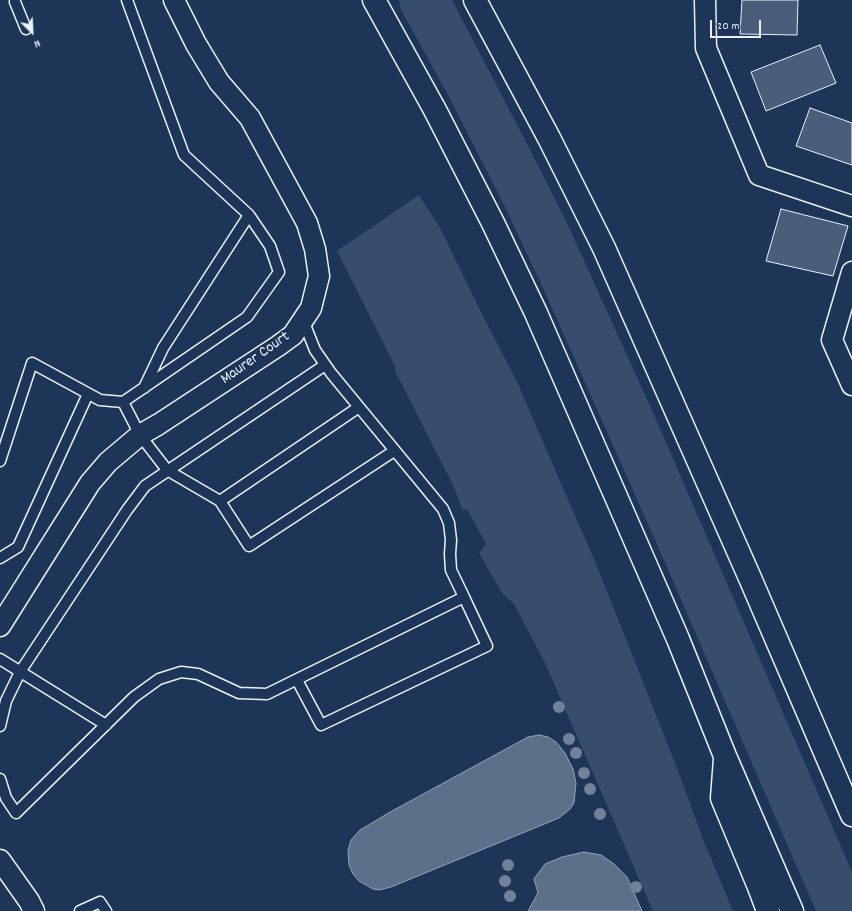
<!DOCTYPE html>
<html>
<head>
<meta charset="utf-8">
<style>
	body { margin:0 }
	#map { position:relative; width:852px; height:911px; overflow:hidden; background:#1d3557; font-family:Dekko,sans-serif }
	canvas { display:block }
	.north { position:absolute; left:12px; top:12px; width:40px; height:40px; -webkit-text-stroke:3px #1d3557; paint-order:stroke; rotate:156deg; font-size:11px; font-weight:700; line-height:16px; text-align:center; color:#e8f1f8 }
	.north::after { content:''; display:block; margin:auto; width:14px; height:18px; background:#e8f1f8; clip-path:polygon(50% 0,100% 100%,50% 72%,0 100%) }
	.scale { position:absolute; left:710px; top:20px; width:51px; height:18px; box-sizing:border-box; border:2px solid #e8f1f8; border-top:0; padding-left:5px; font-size:12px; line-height:14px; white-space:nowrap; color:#e8f1f8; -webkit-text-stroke:3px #1d3557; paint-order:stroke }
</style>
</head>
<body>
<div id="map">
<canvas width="852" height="911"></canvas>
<div class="north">N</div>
<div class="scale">20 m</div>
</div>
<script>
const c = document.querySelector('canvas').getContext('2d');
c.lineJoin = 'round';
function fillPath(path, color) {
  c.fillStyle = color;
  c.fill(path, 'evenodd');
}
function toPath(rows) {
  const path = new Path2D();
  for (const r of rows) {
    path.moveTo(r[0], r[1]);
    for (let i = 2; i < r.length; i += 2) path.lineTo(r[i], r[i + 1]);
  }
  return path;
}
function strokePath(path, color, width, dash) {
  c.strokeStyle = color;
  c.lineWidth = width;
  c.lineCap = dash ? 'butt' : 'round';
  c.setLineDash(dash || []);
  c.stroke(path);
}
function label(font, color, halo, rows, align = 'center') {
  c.font = font + ' Dekko,sans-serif';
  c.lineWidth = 3;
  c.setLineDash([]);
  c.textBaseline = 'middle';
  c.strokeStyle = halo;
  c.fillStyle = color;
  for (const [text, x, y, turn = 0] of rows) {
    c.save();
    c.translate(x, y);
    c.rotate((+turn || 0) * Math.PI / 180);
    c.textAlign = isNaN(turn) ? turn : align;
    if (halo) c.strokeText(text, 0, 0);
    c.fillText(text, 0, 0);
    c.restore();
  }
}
const green = toPath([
	[399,0,452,0,523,136,567,223,655,417,852,872,852,911,816,911,656,542,543,288,503,203,447,93,400,8],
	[419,195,440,228,482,314,518,384,579,525,595,561,677,768,703,839,733,911,653,911,545,663,514,604,502,593,479,553,486,544,467,509,463,511,453,485,395,371,395,366,337,251]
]);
const water = toPath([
	[539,735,548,737,556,742,565,753,573,769,576,783,574,803,570,809,559,818,391,887,379,890,373,889,359,881,353,874,349,865,348,850,351,840,360,830,392,811,528,737,539,735],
	[584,852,601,855,614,864,627,877,642,911,528,911,538,893,534,879,545,864,562,857,584,852]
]);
const building = toPath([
	[742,0,798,0,797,35,740,34,742,0],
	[820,45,836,83,766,111,751,72,820,45],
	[810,108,852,123,852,165,796,146,810,108],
	[781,209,848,226,833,276,766,261,781,209]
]);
const lane = toPath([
	[127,0,184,155,249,215,270,246,279,272,247,317,123,402,140,435,167,470,220,501,249,546,394,451],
	[15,2,26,29],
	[144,388,163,348,249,215],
	[0,461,32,363,100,400,123,402],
	[220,501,359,407],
	[0,558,18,547,88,394],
	[0,659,106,725],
	[297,680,321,725,487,646,464,597],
	[0,726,6,701,20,672,127,510,145,486,325,365],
	[0,779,6,798,16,813,134,697,159,679,181,672,198,674,239,693,267,694,464,597,451,570,450,554,451,540,449,523,443,509,331,373,315,350,303,320],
	[80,911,100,902,106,911]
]);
const street = toPath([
	[705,0,706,48,759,175,852,206],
	[852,272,832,340,852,385],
	[0,626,90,483,108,462,140,435,159,424,278,346,293,335,311,308,319,276,315,249,307,223,250,118,219,82,196,44,174,0],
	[0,860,29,901,34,911]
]);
const highway = toPath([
	[374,0,435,110,493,223,536,313,678,639,725,756,792,911],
	[475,0,549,138,604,248,750,578,852,815],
	[725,759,722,798,759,887,768,911]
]);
const trees = [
	[559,707],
	[569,739],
	[576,753],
	[584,773],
	[590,789],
	[600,814],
	[508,865],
	[505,881],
	[636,887],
	[510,896]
];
const streetNames = [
	["Maurer Court",256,359,-35]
];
fillPath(green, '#374d6c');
fillPath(water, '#5d7089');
strokePath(water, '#95a4b5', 1);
fillPath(building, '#495e7a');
strokePath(building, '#e8f1f8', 1);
strokePath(lane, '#e8f1f8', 13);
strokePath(street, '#e8f1f8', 23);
strokePath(highway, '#e8f1f8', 25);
strokePath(lane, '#1d3557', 10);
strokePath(street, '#1d3557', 20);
strokePath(highway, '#1d3557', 22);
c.fillStyle = '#708198';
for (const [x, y] of trees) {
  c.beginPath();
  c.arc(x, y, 6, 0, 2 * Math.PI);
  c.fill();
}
label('16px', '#e8f1f8', '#1d3557', streetNames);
</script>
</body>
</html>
